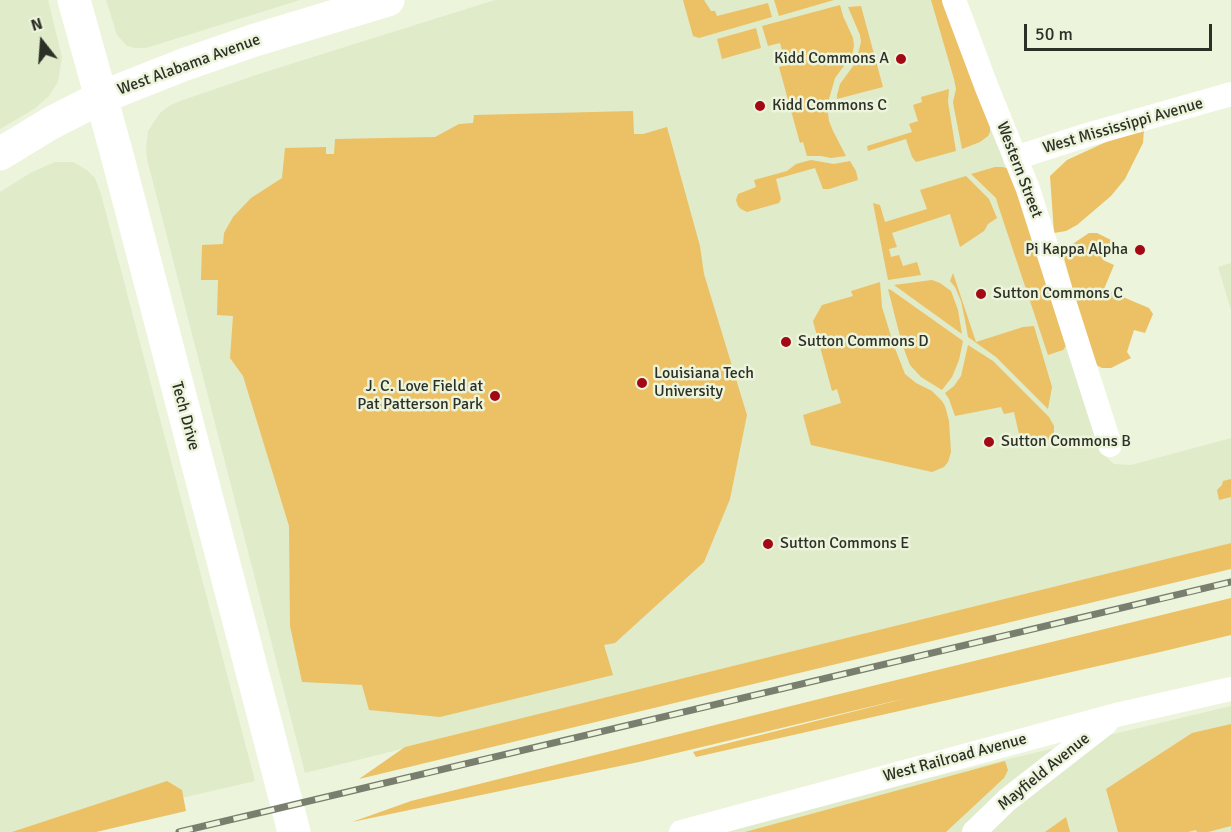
<!DOCTYPE html>
<html>
<head>
<meta charset="utf-8">
<style>
	body { margin:0 }
	#map { position:relative; width:1231px; height:832px; overflow:hidden; background:#ecf4db; font-family:Signika,sans-serif }
	canvas { display:block }
	.north { position:absolute; left:12px; top:12px; width:60px; height:60px; -webkit-text-stroke:4px #ecf4db; paint-order:stroke; rotate:343deg; font-size:16px; font-weight:700; line-height:24px; text-align:center; color:#2d3027 }
	.north::after { content:''; display:block; margin:auto; width:21px; height:27px; background:#2d3027; clip-path:polygon(50% 0,100% 100%,50% 72%,0 100%) }
	.scale { position:absolute; left:1024px; top:24px; width:188px; height:27px; box-sizing:border-box; border:3px solid #2d3027; border-top:0; padding-left:8px; font-size:18px; line-height:21px; white-space:nowrap; color:#2d3027; -webkit-text-stroke:4px #ecf4db; paint-order:stroke }
</style>
</head>
<body>
<div id="map">
<canvas width="1231" height="832"></canvas>
<div class="north">N</div>
<div class="scale">50 m</div>
</div>
<script>
const c = document.querySelector('canvas').getContext('2d');
c.lineJoin = 'round';
function fillPath(path, color) {
  c.fillStyle = color;
  c.fill(path, 'evenodd');
}
function toPath(rows) {
  const path = new Path2D();
  for (const r of rows) {
    path.moveTo(r[0], r[1]);
    for (let i = 2; i < r.length; i += 2) path.lineTo(r[i], r[i + 1]);
  }
  return path;
}
function strokePath(path, color, width, dash) {
  c.strokeStyle = color;
  c.lineWidth = width;
  c.lineCap = dash ? 'butt' : 'round';
  c.setLineDash(dash || []);
  c.stroke(path);
}
function label(font, color, halo, rows, align = 'center') {
  c.font = font + ' Signika,sans-serif';
  c.lineWidth = 5;
  c.setLineDash([]);
  c.textBaseline = 'middle';
  c.strokeStyle = halo;
  c.fillStyle = color;
  for (const [text, x, y, turn = 0] of rows) {
    c.save();
    c.translate(x, y);
    c.rotate((+turn || 0) * Math.PI / 180);
    c.textAlign = isNaN(turn) ? turn : align;
    if (halo) c.strokeText(text, 0, 0);
    c.fillText(text, 0, 0);
    c.restore();
  }
}
const built = toPath([
	[0,0,48,0,62,57,58,82,48,97,34,109,0,129],
	[106,0,300,0,146,48,135,48,127,46,117,35],
	[495,0,945,0,1011,170,1101,452,1114,464,1131,465,1231,438,1231,543,305,773,147,159,146,149,148,131,160,113,169,106,180,101,262,73],
	[55,162,73,162,87,170,95,178,101,194,255,781,35,832,0,832,0,192,32,172],
	[1231,263,1231,310,1218,267],
	[1231,706,1231,832,703,832]
]);
const green = toPath([
	[683,0,704,0,711,11,715,11,717,16,768,3,772,17,699,38,693,36],
	[774,0,834,0,779,16],
	[931,0,945,0,990,126,990,132,988,136,980,142,962,149,954,108,953,102,956,89,954,79],
	[840,5,843,16,853,38,854,46,852,55,835,78,829,99,828,113,829,121,833,131,846,156,831,158,821,156,807,156,803,142,800,143,779,67,786,65,780,43,768,46,762,26],
	[861,6,883,87,837,99,837,95,840,84,856,62,861,42,860,35,848,7],
	[756,28,761,48,722,59,717,39],
	[949,89,948,102,956,151,916,162,912,157,906,139,868,151,867,146,912,132,909,124,918,121,913,105,922,102,921,97],
	[633,111,634,134,643,134,667,127,700,246,704,274,747,415,730,499,704,562,615,643,604,645,613,675,440,717,369,710,362,685,302,682,290,626,289,526,243,376,230,358,233,316,217,315,218,280,201,280,202,245,223,244,224,233,233,217,251,198,282,178,285,148,326,147,326,154,334,154,335,139,435,137,459,124,473,123,474,115],
	[1144,130,1143,143,1125,179,1111,196,1077,225,1066,231,1054,233,1050,176,1067,160,1106,142,1132,133],
	[811,160,834,164,850,161,856,171,858,180,829,189,823,189,815,168,776,179,781,199,779,203,747,212,741,209,738,206,736,200,738,194,756,187,754,180,787,171,796,164],
	[995,167,1003,167,1011,170,1066,346,1063,350,1048,355,998,205,996,198,971,174],
	[966,176,989,199,997,218,988,224,984,231,960,247,950,214,892,233,897,247,889,249,891,257,899,255,903,266,917,262,921,275,888,280,873,203,880,205,885,222,927,209,920,190],
	[1089,233,1097,233,1111,240,1103,260,1114,265,1104,289,1149,308,1153,314,1145,333,1134,330,1127,352,1131,358,1111,368,1102,368,1094,364,1062,251],
	[953,273,976,342,1023,327,1034,326,1052,387,1048,409,996,357,968,337,965,320,961,301,955,287,950,281],
	[932,280,940,283,951,291,958,310,962,334,894,285],
	[880,282,882,307,894,346,905,374,916,383,932,391,942,401,945,406,949,421,951,452,948,462,944,467,932,472,811,445,803,415,841,403,837,389,832,391,813,321,822,305,853,296,851,291],
	[888,289,891,290,963,341,959,360,952,377,942,390,921,377,910,365,902,344],
	[968,345,993,361,1049,417,1054,426,1054,435,1047,441,1022,447,1014,412,1004,414,1001,407,955,416,949,399,945,393,954,386,961,376],
	[1231,479,1231,497,1219,500,1217,490,1222,485,1223,481],
	[1231,543,1231,569,359,779,405,747],
	[1231,598,1231,635,1160,652,696,757,693,752,911,697,639,762,352,822,411,801,815,700],
	[1231,724,1231,826,1208,832,1197,832,1196,830,1188,832,1118,832,1106,789,1192,733],
	[1005,761,1008,770,1004,778,946,832,745,832],
	[167,781,182,790,186,811,96,832,12,832],
	[1066,817,1070,832,1045,832]
]);
const minor = toPath([
	[954,0,987,88,1028,189,1110,445],
	[1015,158,1087,135,1231,94],
	[681,832,1116,715,1231,689],
	[974,832,1007,800,1106,723]
]);
const secondary = toPath([
	[74,0,116,151,294,832],
	[0,154,51,123,102,97,183,65,255,40,388,0]
]);
const rail = toPath([
	[179,832,1231,582]
]);
const markers = [
	[901,59,6,"#a30915"],
	[760,106,6,"#a30915"],
	[1140,250,6,"#a30915"],
	[981,294,6,"#a30915"],
	[786,342,6,"#a30915"],
	[642,383,6,"#a30915"],
	[495,396,6,"#a30915"],
	[989,442,6,"#a30915"],
	[768,544,6,"#a30915"]
];
const poiNames = [
	["Kidd Commons A",889,59,"right"],
	["Kidd Commons C",772,106],
	["Pi Kappa Alpha",1128,250,"right"],
	["Sutton Commons C",993,294],
	["Sutton Commons D",798,342],
	["Louisiana Tech",654,374],
	["University",654,392],
	["J. C. Love Field at",483,387,"right"],
	["Pat Patterson Park",483,405,"right"],
	["Sutton Commons B",1001,442],
	["Sutton Commons E",780,544]
];
const streetNames = [
	["West Alabama Avenue",189,65,-20],
	["West Mississippi Avenue",1123,126,-16],
	["Western Street",1019,170,69],
	["Tech Drive",185,416,75],
	["West Railroad Avenue",955,758,-15],
	["Mayfield Avenue",1044,772,-39]
];
fillPath(built, '#e0ebca');
fillPath(green, '#ecc064');
strokePath(minor, '#fff', 24);
strokePath(secondary, '#fff', 33);
strokePath(rail, '#797e6f', 7);
strokePath(rail, '#ecf4db', 4.5, [14]);
for (const [x, y, r, color] of markers) {
  const dot = new Path2D();
  dot.arc(x, y, r, 0, 2 * Math.PI);
  c.fillStyle = color;
  c.fill(dot);
  strokePath(dot, '#ecf4db', 2);
}
label('16px', '#2d3027', '#ecf4db', poiNames, 'left');
label('16px', '#2d3027', '#ecf4db', streetNames);
</script>
</body>
</html>
